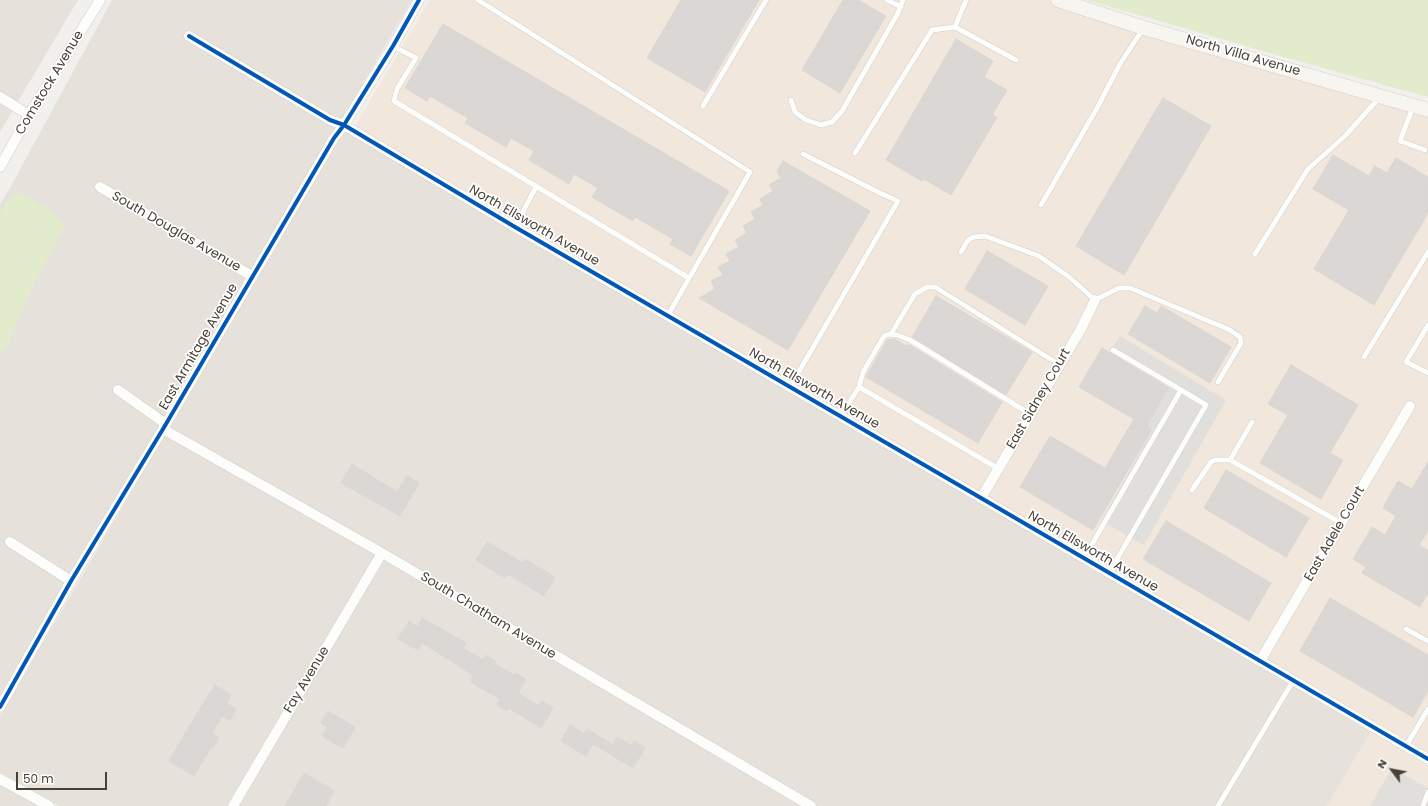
<!DOCTYPE html>
<html>
<head>
<meta charset="utf-8">
<style>
	body { margin:0 }
	#map { position:relative; width:1428px; height:806px; overflow:hidden; background:#f2f0ed; font-family:Poppins,sans-serif }
	canvas { display:block }
	.north { position:absolute; left:1372px; top:750px; width:40px; height:40px; -webkit-text-stroke:3px #fff; paint-order:stroke; rotate:302deg; font-size:11px; font-weight:700; line-height:16px; text-align:center; color:#494138 }
	.north::after { content:''; display:block; margin:auto; width:14px; height:18px; background:#494138; clip-path:polygon(50% 0,100% 100%,50% 72%,0 100%) }
	.scale { position:absolute; left:16px; top:772px; width:91px; height:18px; box-sizing:border-box; border:2px solid #494138; border-top:0; padding-left:5px; font-size:12px; line-height:14px; white-space:nowrap; color:#494138; -webkit-text-stroke:3px #fff; paint-order:stroke }
</style>
</head>
<body>
<div id="map">
<canvas width="1428" height="806"></canvas>
<div class="north">N</div>
<div class="scale">50 m</div>
</div>
<script>
const c = document.querySelector('canvas').getContext('2d');
c.lineJoin = 'round';
function fillPath(path, color) {
  c.fillStyle = color;
  c.fill(path, 'evenodd');
}
function toPath(rows) {
  const path = new Path2D();
  for (const r of rows) {
    path.moveTo(r[0], r[1]);
    for (let i = 2; i < r.length; i += 2) path.lineTo(r[i], r[i + 1]);
  }
  return path;
}
function strokePath(path, color, width, dash) {
  c.strokeStyle = color;
  c.lineWidth = width;
  c.lineCap = dash ? 'butt' : 'round';
  c.setLineDash(dash || []);
  c.stroke(path);
}
function label(font, color, halo, rows, align = 'center') {
  c.font = font + ' Poppins,sans-serif';
  c.lineWidth = 3.5;
  c.setLineDash([]);
  c.textBaseline = 'middle';
  c.strokeStyle = halo;
  c.fillStyle = color;
  for (const [text, x, y, turn = 0] of rows) {
    c.save();
    c.translate(x, y);
    c.rotate((+turn || 0) * Math.PI / 180);
    c.textAlign = isNaN(turn) ? turn : align;
    if (halo) c.strokeText(text, 0, 0);
    c.fillText(text, 0, 0);
    c.restore();
  }
}
const residential = toPath([
	[0,0,78,0,0,132],
	[112,0,412,0,0,700,0,204,11,186],
	[344,129,1371,732,1327,806,59,806,0,773,0,716],
	[0,780,46,806,0,806]
]);
const commercial = toPath([
	[430,0,1051,0,1428,116,1428,755,355,126],
	[1371,732,1428,766,1428,806,1327,806]
]);
const green = toPath([
	[1086,0,1428,0,1428,97,1287,58],
	[20,194,30,198,52,212,62,221,64,229,32,288,8,344,0,356,0,214,7,201,14,195]
]);
const parking = toPath([
	[1120,336,1226,400,1144,545,1101,521,1153,429,1148,426,1170,388,1110,352],
	[1392,768,1428,788,1428,806,1370,806]
]);
const building = toPath([
	[681,0,759,0,705,92,647,58,681,0],
	[843,0,858,0,886,16,840,93,802,70,843,0],
	[443,24,729,191,691,256,670,244,673,239,635,217,633,221,592,197,598,188,574,174,569,184,529,160,534,151,511,138,506,147,465,123,468,118,430,96,427,101,405,88,443,24],
	[956,39,993,61,984,77,1007,90,992,115,997,117,951,195,924,179,922,181,886,160,956,39],
	[1163,98,1211,126,1124,275,1076,246,1163,98],
	[1333,155,1369,176,1375,166,1387,173,1396,158,1428,177,1428,213,1374,305,1314,269,1349,210,1313,189,1333,155],
	[783,161,870,211,788,350,699,298,715,289,711,281,723,275,718,267,730,261,726,254,739,247,735,240,747,233,743,226,755,219,751,212,763,205,760,199,773,191,769,185,781,178,777,171,783,161],
	[987,251,1048,286,1025,325,965,289,987,251],
	[936,296,1032,352,1006,395,912,337,936,296],
	[1145,306,1157,313,1161,306,1231,347,1210,383,1128,334,1145,306],
	[894,339,907,346,908,344,1002,402,978,443,866,377,887,340,894,339],
	[1102,348,1169,388,1147,426,1152,429,1093,530,1020,487,1050,436,1105,468,1134,419,1079,387,1102,348],
	[1291,365,1358,405,1330,453,1343,460,1321,499,1260,463,1288,415,1268,404,1291,365],
	[1428,462,1428,531,1419,545,1428,550,1428,593,1420,607,1362,573,1366,567,1353,559,1372,527,1385,535,1396,516,1383,508,1398,481,1412,489,1428,462],
	[352,464,397,492,407,476,419,483,400,516,341,483,352,464],
	[1226,470,1309,518,1286,557,1204,508,1226,470],
	[1166,521,1271,583,1249,621,1143,559,1166,521],
	[487,542,523,563,525,559,555,577,544,596,508,574,505,578,476,560,487,542],
	[1330,598,1428,655,1428,691,1413,717,1300,651,1330,598],
	[422,618,466,643,463,648,483,660,485,655,496,661,495,664,514,675,515,673,526,679,518,693,539,706,542,701,553,708,541,728,509,708,507,711,497,705,500,699,470,682,474,676,459,666,422,643,418,650,398,639,409,621,418,627,422,618],
	[215,685,231,695,226,703,236,709,230,720,222,716,212,733,219,737,213,748,211,747,194,776,169,761,198,712,215,685],
	[328,711,355,727,343,748,322,736,327,727,321,723,328,711],
	[570,725,584,734,587,729,613,745,617,737,632,746,634,741,645,748,633,768,593,744,586,756,561,741,570,725],
	[304,773,334,791,326,806,285,806,304,773]
]);
const lane = toPath([
	[478,0,750,172,668,315],
	[887,0,901,7],
	[955,27,966,0],
	[393,46,416,58,397,89,394,101,689,278],
	[791,100,795,112,806,120,821,125,832,122,842,111,897,15,903,0],
	[703,106,766,0],
	[1413,107,1400,141,1425,150],
	[855,153,932,30,955,27,1016,60],
	[1041,205,1096,110,1120,64,1143,29],
	[515,227,536,187],
	[961,252,968,240,974,237,985,236,1039,256,1069,277,1095,300,1119,288,1130,288,1230,330,1240,337,1241,343,1218,382],
	[1255,254,1308,169,1345,136,1379,98],
	[1428,325,1406,362,1428,373],
	[891,334,915,294,927,287,935,287,1060,365],
	[1113,350,1181,390],
	[1364,357,1428,252],
	[790,387,898,201,880,193,803,154],
	[859,387,863,372,884,336,889,334,897,335,910,340,1030,414],
	[841,416,859,387,999,469],
	[1252,422,1230,460,1341,523],
	[1192,490,1211,462,1215,460,1230,460],
	[1084,558,1181,390,1206,405,1109,573],
	[1406,629,1428,641],
	[1406,746,1428,709],
	[1218,806,1293,681],
	[1423,806,1428,792]
]);
const street = toPath([
	[189,36,330,120,344,125,515,227,981,498,1428,759],
	[0,97,29,115],
	[0,167,29,115,100,0],
	[100,187,252,276],
	[118,390,166,424],
	[163,429,382,553,811,806],
	[981,498,1081,329,1095,300],
	[10,542,71,581],
	[1260,661,1410,406],
	[0,707,71,581,163,429,334,138,344,125,393,46,419,0],
	[0,779,49,806],
	[233,806,382,553]
]);
const secondary = toPath([
	[1058,0,1144,28,1428,110]
]);
const cycleway = toPath([
	[189,36,330,120,344,125,515,227,981,498,1428,759],
	[0,707,71,581,163,429,334,138,344,125,393,46,419,0]
]);
const streetNames = [
	["North Villa Avenue",1243,56,16],
	["Comstock Avenue",50,83,-59],
	["North Ellsworth Avenue",534,226,30],
	["South Douglas Avenue",176,232,30],
	["East Armitage Avenue",199,347,-60],
	["North Ellsworth Avenue",814,389,30],
	["East Sidney Court",1039,399,-60],
	["East Adele Court",1335,534,-60],
	["North Ellsworth Avenue",1093,552,30],
	["South Chatham Avenue",488,616,31],
	["Fay Avenue",307,680,-59]
];
fillPath(residential, '#e6e1da');
fillPath(commercial, '#f1e7dd');
fillPath(green, '#e2eccd');
fillPath(parking, '#e1dfdc');
fillPath(building, '#dad7d4');
strokePath(building, '#dbd7d2', 1);
strokePath(lane, '#d0ceca', 6);
strokePath(street, '#d0ceca', 11);
strokePath(secondary, '#d3cec5', 15);
strokePath(lane, '#fdfdfc', 5);
strokePath(street, '#fdfdfc', 10);
strokePath(secondary, '#f7f5f0', 14);
strokePath(cycleway, '#0057b8', 4);
label('13px', '#494138', '#fff', streetNames);
</script>
</body>
</html>
